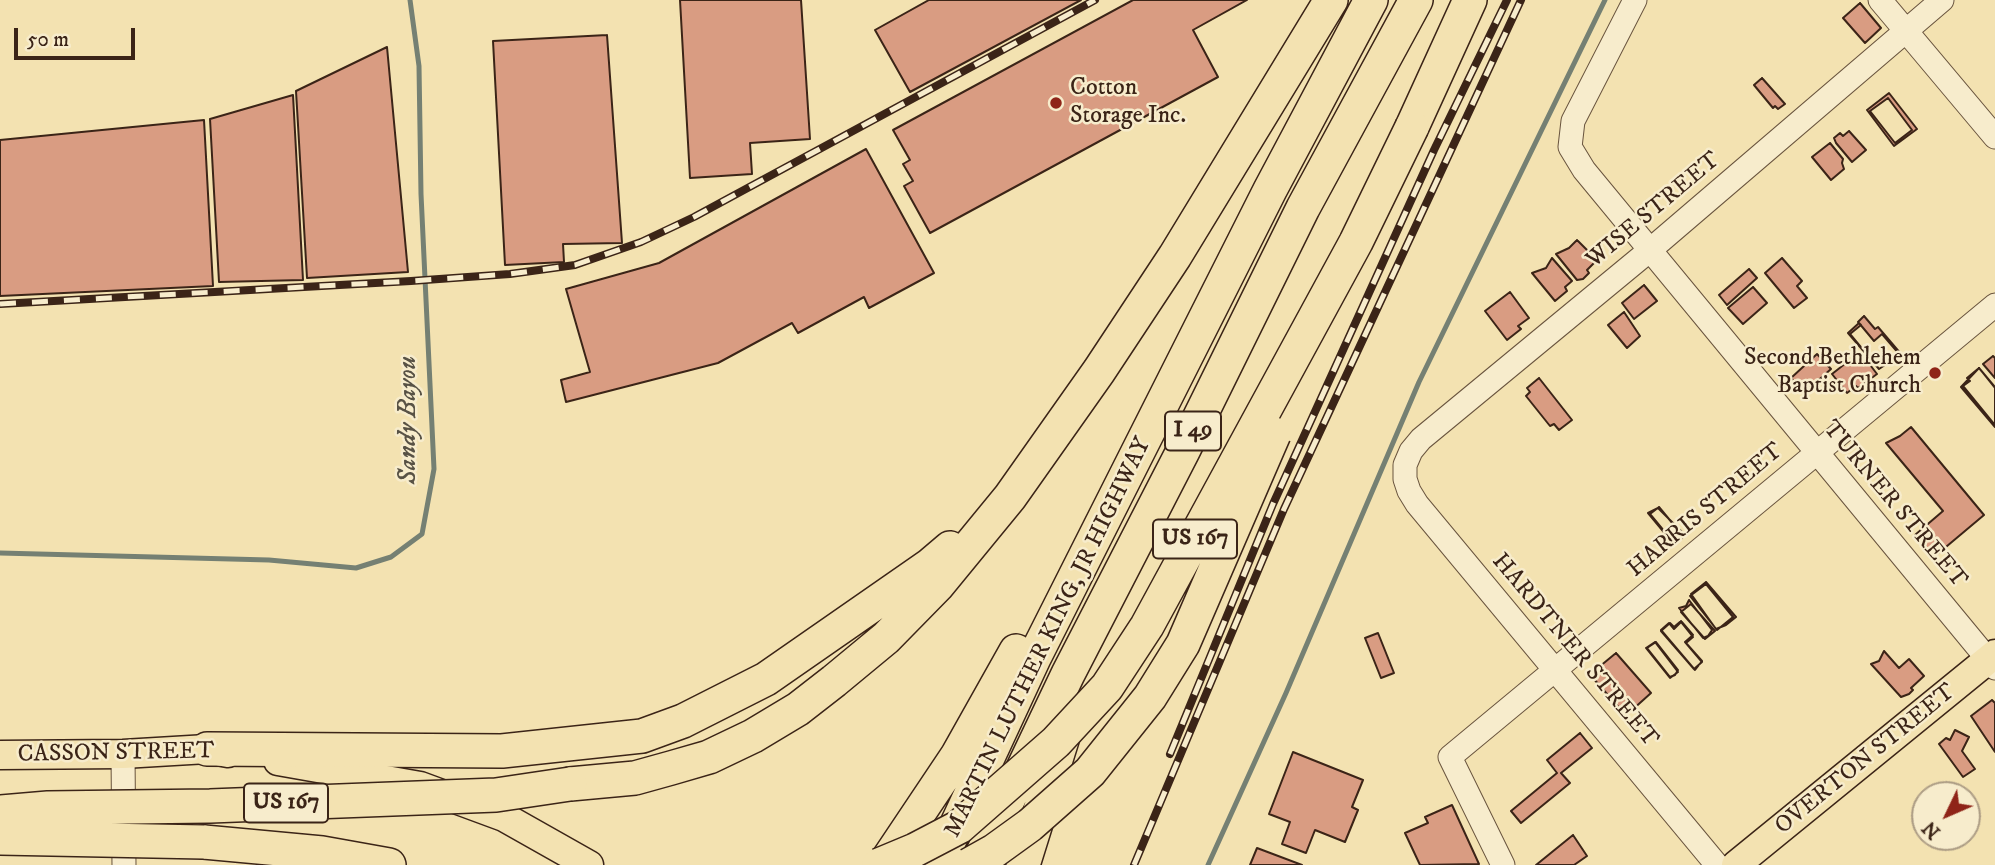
<!DOCTYPE html>
<html>
<head>
<meta charset="utf-8">
<style>
	body { margin:0 }
	#map { position:relative; width:1995px; height:865px; overflow:hidden; background:#f3e2b1; font-family:"IM FELL DW Pica",serif }
	canvas { display:block }
	.north { position:absolute; left:1911px; top:781px; width:70px; height:70px; box-sizing:border-box; background:#f7eccc; border:2px solid #ac9c84; border-radius:50%; rotate:226deg; font-size:19px; font-weight:700; line-height:28px; text-align:center; color:#3b2417 }
	.north::after { content:''; display:block; margin:auto; width:24px; height:32px; background:#8f2418; clip-path:polygon(50% 0,100% 100%,50% 72%,0 100%) }
	.scale { position:absolute; left:14px; top:28px; width:121px; height:32px; box-sizing:border-box; border:4px solid #3b2417; border-top:0; padding-left:9px; font-size:21px; line-height:24px; white-space:nowrap; color:#3b2417; -webkit-text-stroke:5px #f7eccc; paint-order:stroke }
</style>
</head>
<body>
<div id="map">
<canvas width="1995" height="865"></canvas>
<div class="north">N</div>
<div class="scale">50 m</div>
</div>
<script>
const c = document.querySelector('canvas').getContext('2d');
c.lineJoin = 'round';
function toPath(rows) {
  const path = new Path2D();
  for (const r of rows) {
    path.moveTo(r[0], r[1]);
    for (let i = 2; i < r.length; i += 2) path.lineTo(r[i], r[i + 1]);
  }
  return path;
}
function strokePath(path, color, width, dash) {
  c.strokeStyle = color;
  c.lineWidth = width;
  c.lineCap = dash ? 'butt' : 'round';
  c.setLineDash(dash || []);
  c.stroke(path);
}
function fillPath(path, color) {
  c.fillStyle = color;
  c.fill(path, 'evenodd');
}
function label(font, color, halo, rows, align = 'center') {
  c.font = font + ' "IM FELL DW Pica",serif';
  c.lineWidth = 5;
  c.setLineDash([]);
  c.textBaseline = 'middle';
  c.strokeStyle = halo;
  c.fillStyle = color;
  for (const [text, x, y, turn = 0] of rows) {
    c.save();
    c.translate(x, y);
    c.rotate((+turn || 0) * Math.PI / 180);
    c.textAlign = isNaN(turn) ? turn : align;
    if (halo) c.strokeText(text, 0, 0);
    c.fillText(text, 0, 0);
    c.restore();
  }
}
const stream = toPath([
	[0,553,269,560,356,568,391,557,422,534,434,469,421,194,419,66,410,0],
	[1208,865,1286,693,1419,382,1605,0]
]);
const building = toPath([
	[680,0,801,0,810,139,750,143,752,174,690,178,680,0],
	[929,0,1081,0,910,92,875,30,929,0],
	[1133,0,1247,0,1193,30,1218,77,930,233,904,186,913,181,903,164,910,160,893,130,1133,0],
	[1860,3,1881,28,1865,43,1843,18,1860,3],
	[607,35,622,243,563,244,564,262,505,265,493,41,607,35],
	[387,47,408,272,307,278,296,91,387,47],
	[1762,78,1785,104,1778,109,1775,106,1773,108,1754,85,1762,78],
	[1889,93,1917,129,1894,146,1867,110,1889,93],
	[293,95,303,280,219,282,210,119,293,95],
	[1888,98,1912,130,1895,143,1870,111,1888,98],
	[204,120,213,286,0,296,0,140,204,120],
	[1849,131,1866,150,1852,162,1836,143,1834,138,1840,133,1843,136,1849,131],
	[1830,143,1843,159,1842,163,1844,169,1831,180,1812,157,1830,143],
	[866,149,934,273,869,308,864,297,798,333,792,323,718,363,566,402,561,380,590,372,566,289,659,263,866,149],
	[1577,240,1597,260,1587,270,1589,273,1583,279,1577,280,1556,254,1569,248,1577,240],
	[1552,258,1572,281,1565,287,1567,291,1555,301,1532,273,1546,268,1552,258],
	[1782,258,1802,281,1797,286,1807,298,1794,308,1765,273,1782,258],
	[1749,269,1757,278,1727,305,1719,295,1749,269],
	[1644,285,1657,301,1634,319,1622,303,1644,285],
	[1753,287,1767,303,1743,324,1728,308,1753,287],
	[1510,292,1529,318,1518,326,1521,329,1507,340,1485,311,1510,292],
	[1624,312,1640,336,1627,348,1608,325,1624,312],
	[1864,316,1875,329,1878,327,1901,354,1879,369,1850,334,1861,325,1858,322,1864,316],
	[1859,323,1874,341,1882,334,1900,355,1879,369,1848,333,1859,323],
	[1861,353,1877,374,1858,388,1856,386,1847,393,1832,374,1846,363,1853,362,1861,353],
	[1817,354,1831,369,1804,393,1791,378,1817,354],
	[1993,356,1995,358,1995,378,1983,364,1993,356],
	[1979,368,1995,387,1995,425,1963,386,1970,381,1967,378,1979,368],
	[1979,368,1995,388,1995,427,1961,387,1979,368],
	[1539,378,1572,420,1559,430,1554,424,1550,426,1526,396,1530,392,1527,388,1539,378],
	[1911,427,1984,515,1934,557,1915,535,1943,511,1886,443,1900,436,1911,427],
	[1659,507,1683,536,1674,543,1650,514,1659,507],
	[1658,508,1685,535,1679,541,1672,542,1648,513,1658,508],
	[1706,582,1736,617,1726,625,1716,629,1691,594,1706,582],
	[1706,584,1733,617,1717,630,1690,596,1706,584],
	[1689,600,1712,630,1708,636,1703,638,1679,608,1686,606,1689,600],
	[1691,604,1715,631,1705,639,1681,612,1691,604],
	[1681,621,1693,635,1685,642,1702,662,1694,669,1661,631,1670,623,1674,627,1681,621],
	[1681,622,1693,637,1686,643,1702,661,1695,670,1661,630,1669,623,1674,629,1681,622],
	[1378,633,1394,673,1381,678,1365,638,1378,633],
	[1655,642,1678,672,1670,678,1646,648,1655,642],
	[1656,642,1678,670,1675,675,1670,677,1647,648,1656,642],
	[1884,651,1899,668,1909,659,1924,676,1911,688,1913,690,1909,694,1901,697,1871,664,1879,661,1884,651],
	[1616,653,1651,693,1631,711,1626,706,1621,710,1593,678,1596,676,1593,672,1616,653],
	[1992,700,1995,703,1995,752,1971,716,1992,700],
	[1955,730,1969,737,1962,751,1975,769,1963,777,1939,744,1946,738,1950,740,1955,730],
	[1580,733,1592,748,1561,773,1570,783,1521,823,1511,811,1557,773,1547,760,1580,733],
	[1293,752,1363,780,1352,807,1358,810,1345,842,1315,830,1306,853,1282,844,1290,822,1269,814,1293,752],
	[1452,805,1479,864,1420,865,1405,833,1428,823,1425,817,1452,805],
	[1573,835,1587,856,1574,865,1536,865,1573,835],
	[1257,848,1302,865,1250,865,1257,848]
]);
const minor = toPath([
	[1635,0,1573,121,1570,147,1584,170,1995,668],
	[1880,0,1995,137],
	[123,754,124,865],
	[1503,865,1450,757,1995,305],
	[1717,865,1417,504,1409,491,1405,479,1405,465,1411,451,1421,439,1650,250,1942,0]
]);
const major = toPath([
	[0,755,123,754,207,749,228,753],
	[278,761,420,786,504,817,589,865],
	[1736,865,1995,654]
]);
const highway = toPath([
	[1412,127,1470,0],
	[207,749,502,751,642,736,683,721,766,679,930,565,950,548],
	[570,784,635,778,671,768,709,757,753,736,798,709,834,681,886,638,937,586,1010,497,1099,371,1175,256,1331,0],
	[204,842,322,853,389,865],
	[884,865,957,756,1016,651],
	[938,865,1034,658,1270,190,1371,0],
	[977,865,1068,674,1183,451,1303,208,1416,0],
	[1023,865,1067,724]
]);
const rail = toPath([
	[0,304,411,281,510,274,575,265,641,242,694,217,1095,0],
	[1170,754,1273,504,1434,150,1507,0],
	[1134,865,1284,509,1521,0]
]);
const highwayBridge = toPath([
	[0,812,48,808,210,806,496,795,570,784],
	[0,838,204,842],
	[879,865,915,850,959,827,1056,742,1107,687,1147,626,1356,242,1412,127],
	[969,865,994,851,1030,825,1090,772,1150,697,1183,644,1274,434]
]);
const markers = [
	[1056,103,7,"#8f2418"],
	[1935,373,7,"#8f2418"]
];
const shields = [
	[1193,431,56],
	[1195,539,84],
	[286,803,84]
];
const shieldNames = [
	["I 49",1193,431],
	["US 167",1195,539],
	["US 167",286,803]
];
const poiNames = [
	["Cotton",1070,89],
	["Storage Inc.",1070,117],
	["Second Bethlehem",1921,359,"right"],
	["Baptist Church",1921,387,"right"]
];
const streetNames = [
	["WISE STREET",1654,211,-40],
	["TURNER STREET",1894,505,50],
	["HARRIS STREET",1706,511,-40],
	["MARTIN LUTHER KING, JR HIGHWAY",1049,638,-64],
	["HARDTNER STREET",1574,651,50],
	["CASSON STREET",116,754,-1],
	["OVERTON STREET",1866,760,-39]
];
const waterNames = [
	["Sandy Bayou",410,420,-90]
];
strokePath(stream, '#758073', 5);
fillPath(building, '#d99c82');
strokePath(building, '#3b2417', 2);
strokePath(minor, '#69543e', 25);
strokePath(major, '#3b2417', 31);
strokePath(highway, '#3b2417', 36);
strokePath(minor, '#f7eccc', 23);
strokePath(major, '#f3e2b1', 28);
strokePath(highway, '#f3e2b1', 33);
strokePath(rail, '#3b2417', 8);
strokePath(rail, '#f7eccc', 5, [16]);
strokePath(highwayBridge, '#3b2417', 36, []);
strokePath(highwayBridge, '#f3e2b1', 33);
for (const [x, y, r, color] of markers) {
  const dot = new Path2D();
  dot.arc(x, y, r, 0, 2 * Math.PI);
  c.fillStyle = color;
  c.fill(dot);
  strokePath(dot, '#f7eccc', 2.5);
}
for (const [x, y, w] of shields) {
  const box = new Path2D();
  box.roundRect(x - w / 2, y - 19.5, w, 39, 5);
  c.fillStyle = '#f7eccc';
  c.fill(box);
  strokePath(box, '#3b2417', 2);
}
label('bold 23px', '#3b2417', null, shieldNames);
label('24px', '#3b2417', '#f7eccc', poiNames, 'left');
label('24px', '#3b2417', '#f7eccc', streetNames);
label('italic 26px', '#585245', '#f7eccc', waterNames);
</script>
</body>
</html>
